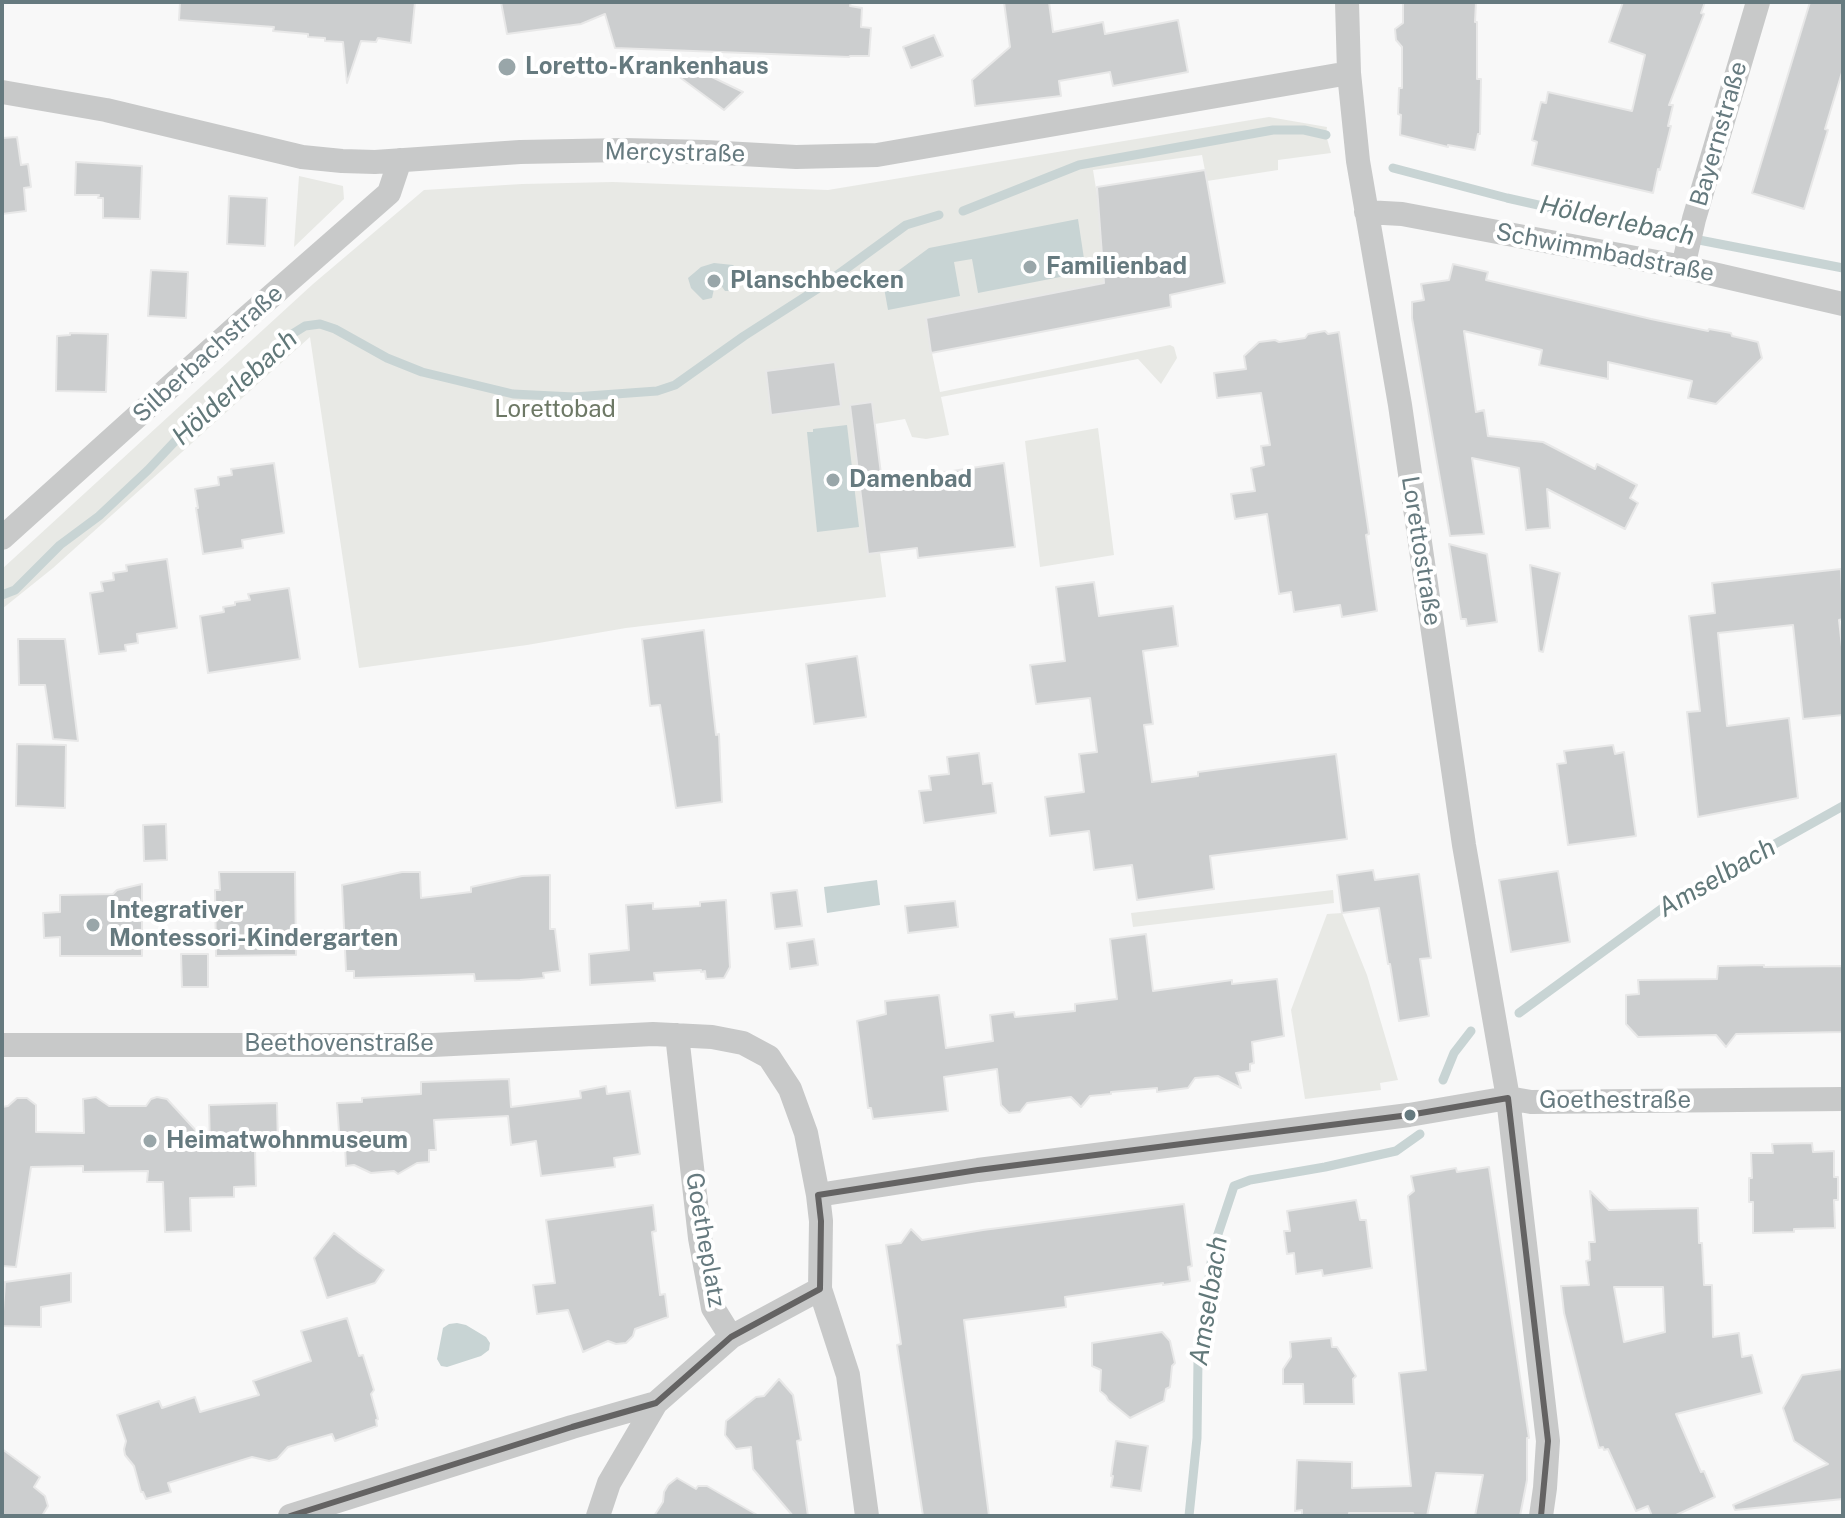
<!DOCTYPE html>
<html>
<head>
<meta charset="utf-8">
<style>
	body { margin:0 }
	#map { position:relative; width:1845px; height:1518px; overflow:hidden; background:#f8f8f8; font-family:"Public Sans",sans-serif }
	canvas { display:block }
	.frame { position:absolute; inset:0; border:4px solid #667a7f; pointer-events:none }
</style>
</head>
<body>
<div id="map">
<canvas width="1845" height="1518"></canvas>
<div class="frame"></div>
</div>
<script>
const c = document.querySelector('canvas').getContext('2d');
c.lineJoin = 'round';
function fillPath(path, color) {
  c.fillStyle = color;
  c.fill(path, 'evenodd');
}
function toPath(rows) {
  const path = new Path2D();
  for (const r of rows) {
    path.moveTo(r[0], r[1]);
    for (let i = 2; i < r.length; i += 2) path.lineTo(r[i], r[i + 1]);
  }
  return path;
}
function strokePath(path, color, width, dash) {
  c.strokeStyle = color;
  c.lineWidth = width;
  c.lineCap = dash ? 'butt' : 'round';
  c.setLineDash(dash || []);
  c.stroke(path);
}
function label(font, color, halo, rows, align = 'center') {
  c.font = font + ' "Public Sans",sans-serif';
  c.lineWidth = 8;
  c.setLineDash([]);
  c.textBaseline = 'middle';
  c.strokeStyle = halo;
  c.fillStyle = color;
  for (const [text, x, y, turn = 0] of rows) {
    c.save();
    c.translate(x, y);
    c.rotate((+turn || 0) * Math.PI / 180);
    c.textAlign = isNaN(turn) ? turn : align;
    if (halo) c.strokeText(text, 0, 0);
    c.fillText(text, 0, 0);
    c.restore();
  }
}
const green = toPath([
	[1269,117,1327,127,1326,135,1331,153,1278,160,1278,170,1207,181,1202,155,1093,170,1098,201,1104,283,1090,285,1096,321,932,353,940,392,1170,345,1174,347,1177,358,1161,384,1138,359,941,397,949,435,926,439,912,437,905,419,875,424,890,551,880,553,886,597,626,628,527,645,359,668,310,337,53,568,2,609,2,569,313,284,424,190,522,184,613,182,828,190],
	[299,176,343,186,344,199,294,247],
	[1098,428,1114,555,1040,567,1025,441],
	[1333,890,1334,903,1133,927,1131,913],
	[1342,913,1367,975,1398,1080,1380,1083,1381,1090,1305,1099,1291,1010,1327,914]
]);
const water = toPath([
	[1078,219,1086,272,978,293,972,259,954,262,960,296,888,310,883,282,929,248],
	[714,263,733,265,739,271,740,280,736,288,729,291,725,291,720,284,715,284,712,298,703,300,691,288,688,278,701,267],
	[847,425,859,527,817,532,807,432,813,432,813,429],
	[877,880,880,905,827,913,824,887],
	[457,1323,466,1325,486,1337,490,1343,489,1350,481,1356,447,1367,441,1366,437,1359,443,1328,449,1324]
]);
const stream = toPath([
	[1393,168,1507,198,1663,233,1843,268],
	[963,211,1079,165,1273,130,1304,130,1326,135],
	[2,595,15,590,60,545,99,516,148,470,195,420,260,370,276,355,289,336,305,326,320,324,335,329,387,358,422,372,513,394,574,397,657,391,675,385,744,336,825,284,906,225,939,215],
	[1519,1013,1671,902,1843,806],
	[1443,1080,1454,1053,1471,1031],
	[1189,1516,1197,1438,1198,1359,1213,1249,1234,1186,1250,1180,1325,1167,1396,1151,1420,1134]
]);
const building = toPath([
	[180,2,415,2,411,43,378,38,376,42,361,41,347,83,343,42,325,41,325,38,308,37,308,34,273,31,274,27,179,20,180,2],
	[501,2,851,2,850,6,862,8,861,27,871,28,869,56,850,56,849,57,615,48,605,14,581,24,507,34,501,2],
	[1004,2,1049,2,1053,32,1103,22,1105,34,1178,20,1188,72,1113,86,1110,72,1059,81,1061,96,975,106,972,80,1010,47,1004,2],
	[1403,2,1476,2,1475,22,1477,22,1477,79,1481,79,1480,134,1478,134,1475,150,1448,145,1448,147,1400,135,1401,115,1398,114,1399,88,1402,88,1402,47,1396,40,1395,29,1403,23,1403,2],
	[1623,2,1705,2,1701,13,1704,14,1669,105,1673,105,1668,126,1671,126,1660,170,1658,169,1653,193,1532,165,1537,142,1532,140,1541,102,1546,103,1548,92,1632,111,1645,55,1609,42,1623,2],
	[1810,2,1843,2,1843,69,1825,129,1828,130,1804,209,1752,193,1810,2],
	[934,35,943,56,911,68,903,47,934,35],
	[677,60,743,92,724,110,670,70,677,60],
	[17,137,21,165,28,164,31,187,24,188,26,211,2,214,2,138,17,137],
	[76,162,142,166,140,219,103,218,103,198,98,198,99,195,75,195,76,162],
	[1205,170,1225,283,1170,295,1171,307,931,353,926,318,1104,283,1097,187,1205,170],
	[229,196,267,198,265,246,227,244,229,196],
	[1453,264,1488,272,1486,280,1651,319,1708,331,1709,329,1731,333,1732,336,1758,342,1762,358,1716,404,1688,398,1692,381,1608,362,1608,379,1539,365,1542,350,1464,331,1476,412,1484,410,1488,436,1543,442,1595,469,1597,464,1637,485,1630,498,1638,503,1625,529,1547,489,1550,528,1526,530,1519,468,1472,458,1484,534,1450,536,1412,318,1412,302,1424,300,1421,284,1449,280,1453,264],
	[151,270,188,272,186,318,148,316,151,270],
	[1325,331,1328,334,1339,332,1369,534,1366,535,1377,611,1342,617,1340,605,1294,612,1291,592,1279,594,1267,514,1235,519,1231,494,1255,491,1251,468,1264,465,1261,446,1270,445,1261,393,1217,398,1214,373,1246,369,1244,356,1259,342,1275,340,1279,342,1305,338,1308,334,1325,331],
	[70,333,108,334,106,392,56,391,57,336,70,335,70,333],
	[835,362,841,406,771,415,766,371,835,362],
	[872,402,882,482,1004,463,1015,547,918,558,917,548,868,554,850,405,872,402],
	[274,463,284,533,242,540,243,548,203,554,196,508,198,508,195,489,219,485,218,477,232,475,231,469,274,463],
	[1449,544,1487,554,1497,622,1467,626,1466,619,1461,619,1449,544],
	[167,559,177,628,137,634,138,643,125,645,126,651,99,654,90,593,103,591,101,582,114,580,113,573,127,571,126,565,167,559],
	[1530,565,1560,573,1543,652,1539,651,1530,565],
	[1841,569,1843,619,1839,620,1843,656,1843,715,1803,719,1793,625,1718,633,1727,726,1789,718,1798,798,1698,817,1687,712,1700,711,1689,616,1715,613,1712,583,1841,569],
	[1094,582,1099,616,1173,606,1178,646,1143,651,1153,724,1144,725,1152,782,1198,776,1198,772,1336,754,1347,839,1210,856,1214,889,1137,900,1132,865,1094,870,1089,831,1050,836,1045,797,1084,792,1079,754,1097,752,1090,698,1036,704,1030,665,1065,661,1056,587,1094,582],
	[289,588,300,659,208,673,200,616,224,612,223,607,235,605,235,602,250,600,248,594,289,588],
	[704,630,716,735,719,734,722,802,676,808,660,705,650,706,642,639,704,630],
	[18,639,65,639,78,741,53,739,45,685,19,685,18,639],
	[857,656,866,717,814,724,806,664,857,656],
	[17,744,66,745,65,808,16,806,17,744],
	[1613,745,1615,754,1624,752,1636,836,1568,845,1557,764,1566,763,1564,751,1613,745],
	[979,753,983,784,992,783,996,813,924,823,919,791,931,790,929,776,949,774,947,757,979,753],
	[166,824,167,860,144,861,143,825,166,824],
	[1373,870,1375,880,1419,874,1431,958,1420,959,1429,1016,1399,1021,1390,964,1388,964,1379,908,1342,913,1337,875,1373,870],
	[1558,871,1570,942,1511,952,1499,880,1558,871],
	[219,872,295,872,296,955,216,956,215,890,220,890,219,872],
	[402,872,420,872,421,898,471,892,471,887,522,876,550,875,550,929,555,929,560,971,543,973,544,978,520,980,475,981,474,974,354,978,354,971,346,971,342,885,402,872],
	[142,884,142,956,60,956,60,937,44,938,43,913,60,912,60,895,113,894,117,890,142,884],
	[797,890,802,926,775,929,771,893,797,890],
	[726,900,730,967,724,978,706,979,705,971,701,972,701,970,654,973,655,981,590,985,589,954,629,950,626,905,653,903,653,909,700,906,700,902,726,900],
	[955,901,958,927,908,933,905,906,955,901],
	[1146,934,1153,991,1232,980,1232,984,1277,979,1284,1036,1252,1042,1254,1063,1250,1064,1250,1071,1236,1073,1241,1088,1218,1076,1195,1078,1188,1088,1157,1092,1157,1088,1111,1092,1111,1094,1090,1096,1081,1107,1071,1097,1027,1103,1020,1112,1009,1113,1001,1105,997,1069,944,1077,948,1111,873,1119,871,1108,868,1108,857,1021,886,1014,885,1001,939,995,946,1048,993,1041,990,1015,1014,1012,1015,1017,1075,1011,1075,1004,1117,999,1110,939,1146,934],
	[814,939,818,965,790,969,787,943,814,939],
	[181,954,208,954,208,987,182,987,181,954],
	[1764,965,1764,967,1843,966,1843,1032,1736,1034,1726,1047,1716,1035,1638,1037,1626,1024,1626,995,1639,994,1638,980,1717,979,1718,966,1764,965],
	[509,1079,511,1107,581,1098,580,1091,606,1086,607,1094,630,1091,640,1154,614,1158,615,1167,541,1176,536,1141,511,1145,508,1116,434,1120,436,1150,429,1150,429,1162,417,1163,398,1174,394,1171,371,1173,354,1165,346,1166,345,1147,340,1147,337,1103,362,1102,362,1098,421,1094,421,1082,509,1079],
	[96,1097,109,1106,146,1106,151,1099,157,1097,167,1099,210,1146,209,1105,277,1103,278,1148,255,1149,256,1186,234,1187,234,1197,190,1198,191,1231,165,1232,163,1182,147,1182,148,1171,83,1172,83,1166,31,1167,16,1267,2,1266,2,1107,8,1106,17,1098,27,1098,36,1105,36,1132,84,1133,83,1099,96,1097],
	[1812,1143,1813,1152,1834,1151,1834,1177,1838,1177,1838,1200,1834,1200,1835,1228,1794,1229,1794,1232,1753,1233,1753,1202,1749,1202,1749,1178,1752,1178,1751,1153,1773,1153,1772,1144,1812,1143],
	[1489,1167,1529,1438,1527,1438,1527,1480,1520,1516,1475,1516,1483,1475,1436,1473,1427,1516,1414,1516,1413,1513,1349,1513,1349,1516,1302,1516,1302,1510,1295,1511,1297,1460,1352,1462,1352,1488,1411,1486,1399,1373,1426,1370,1408,1196,1414,1191,1411,1176,1456,1168,1457,1172,1489,1167],
	[1590,1191,1609,1210,1698,1208,1699,1243,1702,1243,1704,1285,1712,1285,1713,1337,1739,1333,1742,1357,1752,1355,1762,1393,1676,1414,1701,1472,1704,1471,1715,1497,1674,1516,1652,1516,1648,1506,1636,1511,1608,1449,1604,1450,1603,1447,1599,1448,1585,1397,1564,1313,1561,1286,1589,1285,1586,1261,1590,1260,1589,1242,1595,1242,1590,1191],
	[1614,1287,1663,1287,1665,1332,1624,1342,1614,1287],
	[1356,1200,1360,1220,1366,1220,1372,1268,1323,1276,1322,1270,1296,1274,1294,1253,1287,1254,1284,1231,1290,1231,1287,1211,1356,1200],
	[1184,1204,1192,1266,1188,1267,1190,1281,1163,1285,1163,1283,1065,1297,1066,1307,964,1320,989,1516,923,1516,897,1345,901,1344,886,1245,901,1243,911,1229,922,1240,983,1230,1184,1204],
	[653,1205,656,1231,652,1232,660,1295,665,1294,668,1317,635,1329,633,1336,626,1343,616,1344,608,1341,583,1352,568,1310,537,1314,533,1285,555,1283,546,1220,653,1205],
	[334,1233,358,1252,384,1270,375,1283,327,1298,314,1258,334,1233],
	[71,1273,71,1302,41,1307,41,1327,2,1326,5,1282,71,1273],
	[347,1318,359,1356,363,1355,374,1390,371,1394,378,1419,376,1420,377,1426,335,1441,332,1434,288,1447,277,1459,269,1461,252,1457,168,1483,171,1492,146,1499,143,1492,141,1492,134,1466,125,1455,124,1449,126,1441,117,1415,159,1401,162,1408,195,1397,200,1412,259,1395,253,1381,311,1361,301,1331,347,1318],
	[1162,1332,1170,1341,1175,1363,1172,1366,1170,1387,1166,1389,1164,1401,1130,1418,1108,1400,1106,1396,1100,1391,1101,1370,1092,1366,1092,1343,1162,1332],
	[1331,1338,1332,1347,1337,1347,1356,1376,1353,1379,1354,1404,1304,1404,1303,1384,1283,1384,1283,1369,1291,1357,1290,1342,1331,1338],
	[1843,1369,1843,1499,1735,1510,1733,1505,1828,1464,1794,1441,1783,1408,1802,1375,1843,1369],
	[779,1379,793,1395,801,1440,797,1441,808,1516,793,1516,753,1469,751,1447,736,1449,725,1435,726,1421,756,1397,764,1396,779,1379],
	[1116,1441,1148,1446,1141,1491,1111,1487,1113,1476,1111,1476,1116,1441],
	[2,1449,40,1477,34,1487,45,1496,48,1506,42,1516,2,1516,2,1449],
	[677,1478,696,1489,698,1486,707,1486,759,1516,654,1516,663,1502,664,1492,668,1485,677,1478]
]);
const street = toPath([
	[1347,2,1349,73,1358,161,1400,405,1464,845,1508,1098,1548,1441,1545,1488,1541,1516],
	[2,92,106,110,302,157,342,161,375,162,520,152,624,150,706,152,796,157,877,155,1349,73],
	[1366,212,1402,214,1683,267,1843,304],
	[1683,267,1694,219,1758,2],
	[2,538,243,321,389,193,400,160],
	[677,1035,700,1238,713,1308,731,1337],
	[2,1045,433,1045,653,1034,712,1037,743,1043,769,1057,790,1089,806,1133,818,1195,821,1221,820,1289,848,1375,867,1516],
	[818,1195,978,1170,1409,1115,1508,1098,1531,1102,1843,1099],
	[290,1516,572,1427,656,1403,731,1337,820,1289],
	[598,1516,609,1483,656,1403]
]);
const bus1 = toPath([
	[290,1516,572,1427,656,1403,731,1337,820,1289,821,1221,818,1195,978,1170,1409,1115,1508,1098,1548,1441,1541,1516]
]);
const markers = [
	[507,67,10,"#99a6a9"],
	[1030,267,8,"#99a6a9"],
	[714,281,8,"#99a6a9"],
	[833,480,8,"#99a6a9"],
	[93,925,8,"#99a6a9"],
	[1410,1115,7,"#667a7f"],
	[150,1141,8,"#99a6a9"]
];
const poiNames = [
	["Loretto-Krankenhaus",525,67],
	["Familienbad",1046,267],
	["Planschbecken",730,281],
	["Damenbad",849,480],
	["Integrativer",109,911],
	["Montessori-Kindergarten",109,939],
	["Heimatwohnmuseum",166,1141]
];
const streetNames = [
	["Bayernstraße",1719,134,-74],
	["Mercystraße",675,153,1],
	["Schwimmbadstraße",1605,253,11],
	["Silberbachstraße",208,354,-42],
	["Lorettostraße",1421,551,81],
	["Beethovenstraße",339,1044],
	["Goethestraße",1615,1101],
	["Goetheplatz",705,1240,80]
];
const parkNames = [
	["Lorettobad",555,410]
];
const waterNames = [
	["Hölderlebach",1617,221,12],
	["Hölderlebach",235,388,-42],
	["Amselbach",1717,878,-30],
	["Amselbach",1209,1301,-81]
];
fillPath(green, '#e8e9e5');
fillPath(water, '#c8d4d4');
strokePath(stream, '#c8d4d4', 9);
fillPath(building, '#cccecf');
strokePath(building, '#e8e8e8', 2);
strokePath(street, '#c8c9c9', 24);
strokePath(bus1, '#646363', 6);
for (const [x, y, r, color] of markers) {
  const dot = new Path2D();
  dot.arc(x, y, r, 0, 2 * Math.PI);
  c.fillStyle = color;
  c.fill(dot);
  strokePath(dot, '#fff', 3);
}
label('bold 24px', '#667a7f', '#fff', poiNames, 'left');
label('24px', '#667a7f', '#fff', streetNames);
label('24px', '#6d7865', '#fff', parkNames);
label('italic 26px', '#617879', '#fff', waterNames);
</script>
</body>
</html>
